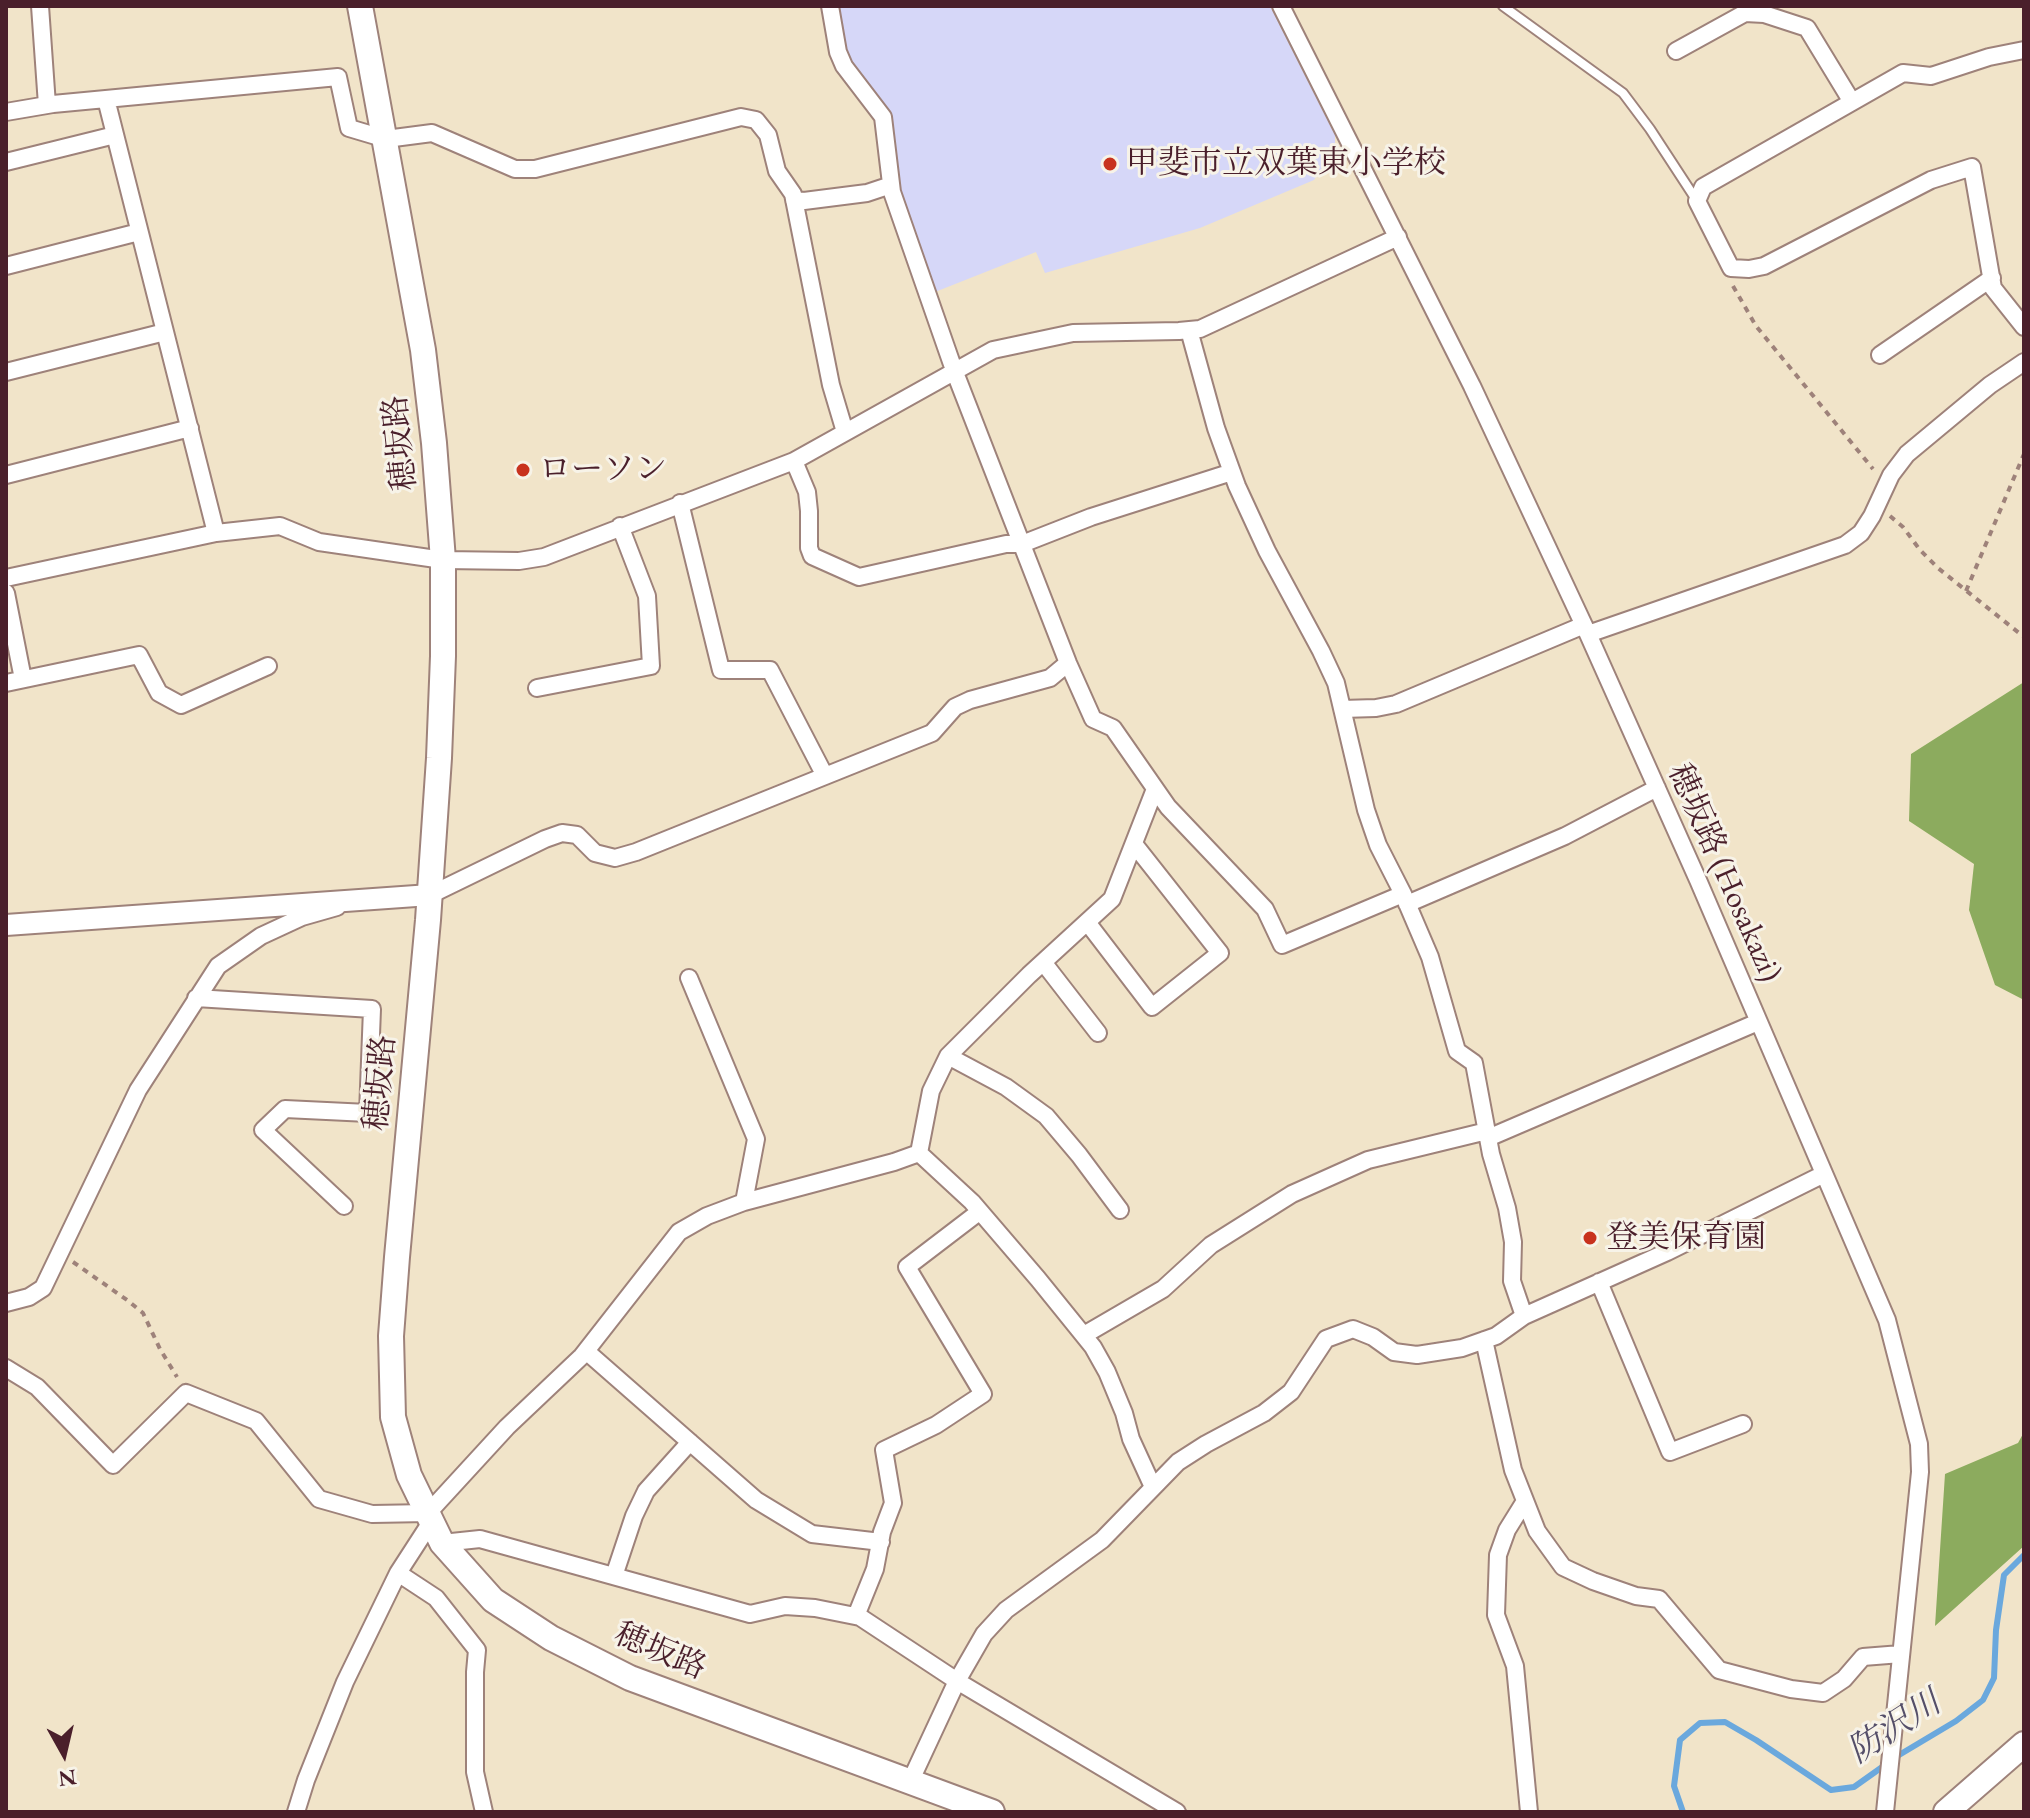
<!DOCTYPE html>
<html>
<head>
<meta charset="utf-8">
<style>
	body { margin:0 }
	#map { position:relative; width:2030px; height:1818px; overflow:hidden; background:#f1e4c9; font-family:"EB Garamond",serif }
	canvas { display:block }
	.frame { position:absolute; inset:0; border:8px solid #4a1f2b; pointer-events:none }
	.north { position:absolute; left:24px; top:1714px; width:80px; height:80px; -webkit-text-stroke:6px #f7f3e8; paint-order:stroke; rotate:172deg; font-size:22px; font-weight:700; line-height:32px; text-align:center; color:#4a1f2b }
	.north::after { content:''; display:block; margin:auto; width:28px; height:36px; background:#4a1f2b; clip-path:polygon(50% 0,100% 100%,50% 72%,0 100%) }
</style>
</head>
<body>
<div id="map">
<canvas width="2030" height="1818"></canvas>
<div class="frame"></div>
<div class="north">N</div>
</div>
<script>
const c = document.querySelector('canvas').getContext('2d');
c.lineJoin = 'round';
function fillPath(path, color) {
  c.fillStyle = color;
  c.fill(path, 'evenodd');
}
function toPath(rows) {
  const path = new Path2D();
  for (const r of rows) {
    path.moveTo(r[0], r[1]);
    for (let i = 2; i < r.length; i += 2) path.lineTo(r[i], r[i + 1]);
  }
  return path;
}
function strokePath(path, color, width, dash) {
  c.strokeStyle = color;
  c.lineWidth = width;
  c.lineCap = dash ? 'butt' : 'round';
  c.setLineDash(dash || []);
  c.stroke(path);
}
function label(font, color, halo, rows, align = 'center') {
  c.font = font + ' "EB Garamond","Noto Serif JP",serif';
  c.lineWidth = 6;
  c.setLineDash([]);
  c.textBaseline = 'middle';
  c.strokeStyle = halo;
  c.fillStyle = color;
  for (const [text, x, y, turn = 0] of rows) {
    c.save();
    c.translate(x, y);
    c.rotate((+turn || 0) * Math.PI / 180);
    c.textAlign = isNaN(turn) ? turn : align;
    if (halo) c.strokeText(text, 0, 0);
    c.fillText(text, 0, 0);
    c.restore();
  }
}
const built = toPath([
	[837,6,1270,6,1335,135,1335,148,1314,180,1200,228,1045,273,1036,252,935,292,898,188,892,114,845,55]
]);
const forest = toPath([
	[2024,682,2024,1000,1995,985,1969,910,1974,864,1909,821,1911,754],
	[2024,1432,2024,1546,1935,1626,1945,1474,2018,1443]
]);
const stream = toPath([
	[1894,1758,1956,1721,1983,1700,1994,1678,1996,1630,2004,1575,2024,1555],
	[1683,1812,1674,1786,1680,1740,1700,1723,1725,1722,1756,1740,1831,1790,1854,1787,1885,1765]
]);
const path = toPath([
	[1733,286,1756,326,1873,469],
	[1890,516,1903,527,1920,550,1938,568,2024,637],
	[1966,591,2024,454],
	[73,1262,127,1300,143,1313,160,1349,177,1377]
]);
const service = toPath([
	[1503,6,1623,93,1650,129,1697,201]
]);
const minor = toPath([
	[40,6,47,105],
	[830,6,838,52,844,66,883,117,892,192,954,370,1068,663,1093,719,1113,728,1168,807,1265,909,1282,945,1403,894],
	[1281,6,1472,386,1588,634,1698,880,1887,1320,1919,1444,1920,1472,1885,1812],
	[2024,50,1989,57,1931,76,1903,73,1703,187,1697,201,1731,268,1749,269,1764,266,1931,180,1972,167,1993,288,2024,327],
	[1676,51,1745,13,1764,14,1807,28,1852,102],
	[106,99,216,533],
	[6,112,53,104,338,77,349,128,386,139,432,133,515,169,535,169,741,117,756,120,768,135,777,171,793,194,831,385,845,432],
	[6,162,115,135],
	[794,200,804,201,867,193,891,185],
	[6,266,139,232],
	[1189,330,1216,428,1237,486,1267,551,1321,651,1336,683,1366,810,1378,845,1403,894,1430,957,1457,1051,1474,1063,1491,1154,1507,1208,1513,1242,1512,1281,1524,1316],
	[1880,355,1992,278],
	[6,372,165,332],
	[794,461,807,492,809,511,809,548,812,556,859,577,1006,544,1022,544,1091,517,1232,472],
	[6,475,190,428],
	[680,503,721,670,770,670,825,776],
	[6,578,216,533,280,526,319,542,443,560,519,561,544,557,794,461,993,350,1073,333,1179,331,1200,329,1398,237],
	[6,593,23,679],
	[1588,634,1845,545,1861,533,1872,516,1891,475,1907,454,1990,385,2024,362],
	[6,683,139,655,159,693,181,705,268,666],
	[537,688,651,666,647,596,620,526],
	[1342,709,1376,708,1396,704,1584,625],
	[430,895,545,839,562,833,577,835,595,853,615,858,636,852,932,733,955,707,970,700,1050,678,1068,663],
	[1407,904,1565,836,1657,788],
	[1087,922,1152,1007,1220,953,1134,844],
	[1043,962,1098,1033],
	[689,978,756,1139,744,1202],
	[196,998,372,1009,368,1113,285,1109,263,1130,344,1206],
	[948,1056,1006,1087,1046,1116,1079,1155,1120,1210],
	[1488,1138,1758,1022],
	[919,1153,972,1202,1038,1279,1093,1347,1107,1372,1124,1413,1131,1439,1153,1487],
	[1599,1282,1670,1452,1743,1424],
	[6,1303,29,1297,43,1288,138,1090,218,966,261,936,302,917,337,907],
	[1084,1335,1163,1289,1211,1245,1292,1194,1368,1160,1487,1131],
	[1484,1340,1513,1470,1537,1531,1563,1567,1593,1581,1636,1596,1659,1599,1719,1670,1791,1689,1823,1693,1844,1679,1863,1657,1901,1654],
	[586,1351,756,1500,812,1534,881,1542],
	[6,1368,37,1387,113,1465,186,1393,256,1421,319,1499,372,1514,428,1513,507,1427,582,1356,679,1232,707,1216,744,1202,894,1162,919,1153,931,1091,948,1056,1029,975,1112,899,1155,789],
	[1525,1501,1507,1530,1498,1555,1496,1615,1515,1666,1529,1812],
	[431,1522,398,1573,436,1598,477,1650,475,1672,475,1772,484,1812],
	[442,1543,480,1539,750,1614,785,1606,815,1608,860,1617,957,1681,1177,1812],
	[614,1576,634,1516,646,1491,690,1442],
	[856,1616,875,1569,882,1532,893,1503,884,1450,936,1425,983,1394,907,1267,979,1212],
	[910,1782,957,1681,984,1634,1006,1610,1102,1540,1178,1462,1206,1444,1264,1413,1291,1392,1326,1339,1353,1329,1373,1337,1394,1352,1417,1355,1462,1348,1496,1336,1524,1316,1667,1252,1824,1174],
	[296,1812,306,1780,345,1682,398,1573]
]);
const tertiary = toPath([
	[6,925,430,895]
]);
const secondary = toPath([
	[360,6,423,350,434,443,443,560,443,656,439,758,428,920,397,1257,391,1336,393,1417,409,1475,442,1543,493,1600,551,1638,630,1678,992,1812],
	[1946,1812,2024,1744]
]);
const markers = [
	[1110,164,8,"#c8321e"],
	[523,470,8,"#c8321e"],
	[1590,1238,8,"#c8321e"]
];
const poiNames = [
	["甲斐市立双葉東小学校",1126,164],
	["ローソン",539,470],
	["登美保育園",1606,1238]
];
const streetNames = [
	["穂坂路",401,443,-96],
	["穂坂路 (Hosakazi)",1724,873,66],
	["穂坂路",381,1083,-85],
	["穂坂路",660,1652,23]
];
const waterNames = [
	["防沢川",1895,1728,-33]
];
fillPath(built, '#d6d7f8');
fillPath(forest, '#8cab5e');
strokePath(stream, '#6aa8dd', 6);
strokePath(service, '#9e827a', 12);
strokePath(minor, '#9e827a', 20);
strokePath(tertiary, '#9e827a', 24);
strokePath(secondary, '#9e827a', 28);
strokePath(path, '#9e827a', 4, [6, 6]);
strokePath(service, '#fff', 8);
strokePath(minor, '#fff', 16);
strokePath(tertiary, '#fff', 20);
strokePath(secondary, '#fff', 24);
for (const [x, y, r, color] of markers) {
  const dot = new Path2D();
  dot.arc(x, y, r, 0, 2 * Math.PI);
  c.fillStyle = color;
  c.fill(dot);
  strokePath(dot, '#f7f3e8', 3);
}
label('32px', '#4a1f2b', '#f7f3e8', poiNames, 'left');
label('32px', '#4a1f2b', '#f7f3e8', streetNames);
label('italic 34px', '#554f69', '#f7f3e8', waterNames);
</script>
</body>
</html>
